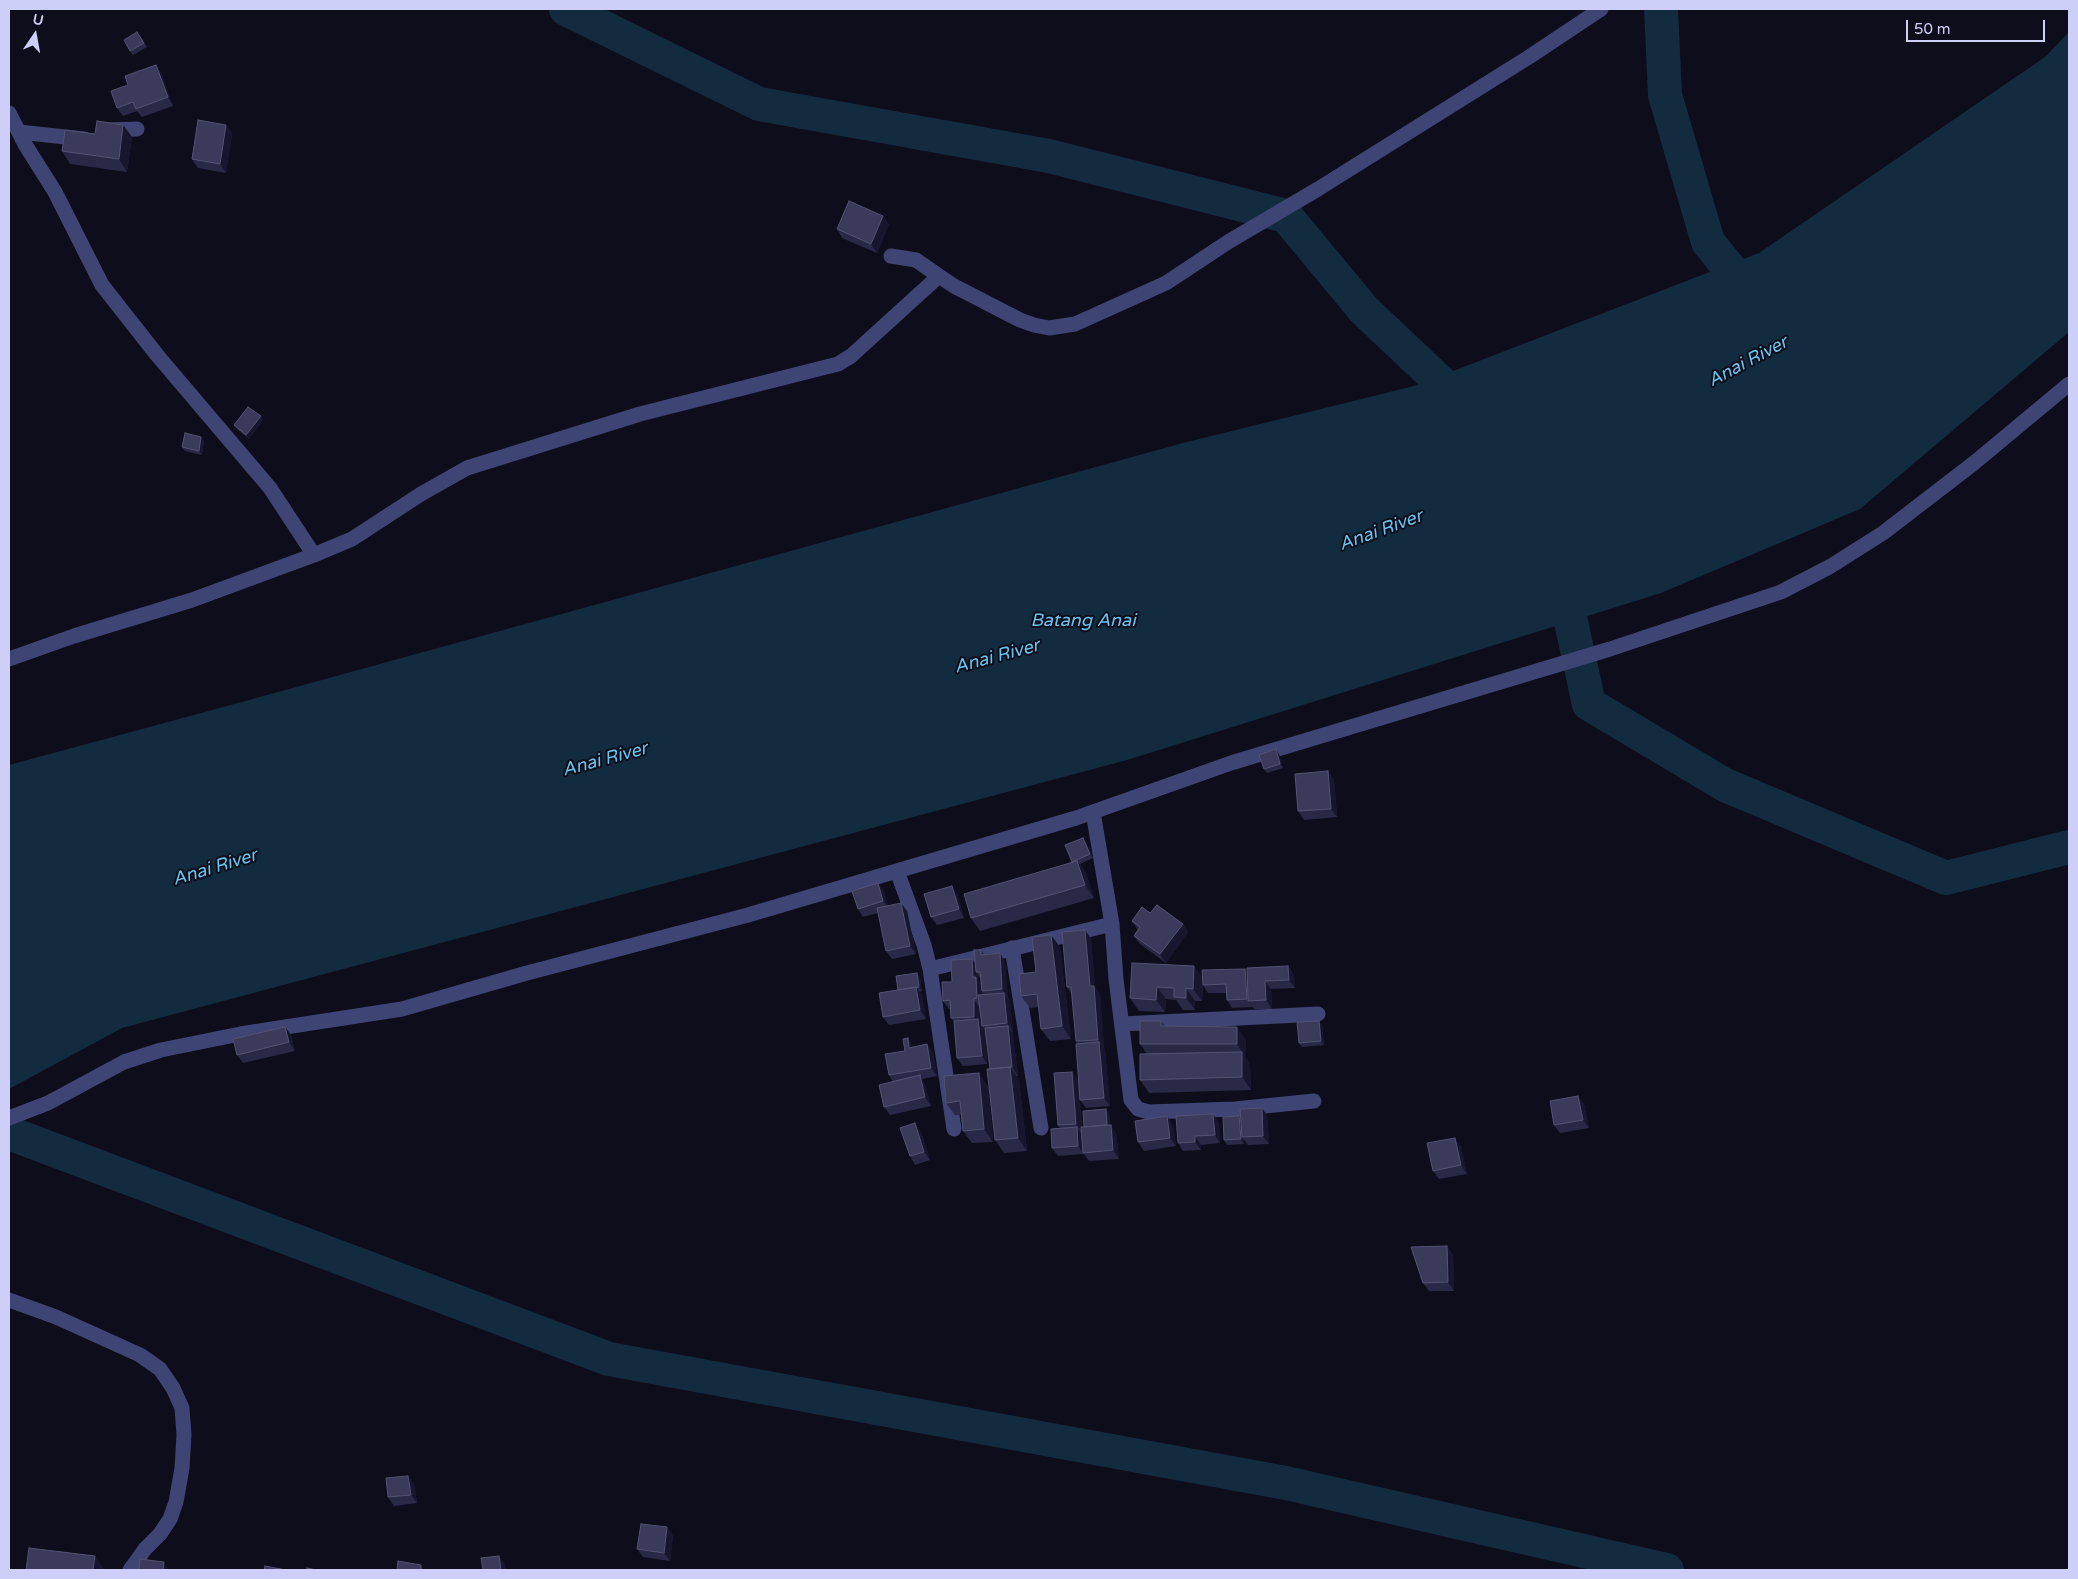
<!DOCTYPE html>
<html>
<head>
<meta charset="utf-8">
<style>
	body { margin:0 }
	#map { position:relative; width:2078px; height:1579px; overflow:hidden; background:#0e0d1b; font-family:"Varela Round",sans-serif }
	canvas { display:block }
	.frame { position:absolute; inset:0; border:10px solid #cecff9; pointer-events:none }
	.north { position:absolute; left:10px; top:10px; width:50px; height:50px; -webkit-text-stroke:4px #0e0d1b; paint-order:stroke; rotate:12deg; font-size:14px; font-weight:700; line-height:20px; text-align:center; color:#cecff9 }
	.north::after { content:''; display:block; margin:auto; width:18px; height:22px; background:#cecff9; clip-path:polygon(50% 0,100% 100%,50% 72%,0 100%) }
	.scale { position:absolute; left:1906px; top:20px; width:139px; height:22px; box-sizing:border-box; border:2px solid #cecff9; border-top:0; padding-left:6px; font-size:15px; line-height:18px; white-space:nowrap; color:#cecff9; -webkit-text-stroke:4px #0e0d1b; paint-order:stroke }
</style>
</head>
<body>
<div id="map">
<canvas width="2078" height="1579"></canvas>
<div class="frame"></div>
<div class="north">U</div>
<div class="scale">50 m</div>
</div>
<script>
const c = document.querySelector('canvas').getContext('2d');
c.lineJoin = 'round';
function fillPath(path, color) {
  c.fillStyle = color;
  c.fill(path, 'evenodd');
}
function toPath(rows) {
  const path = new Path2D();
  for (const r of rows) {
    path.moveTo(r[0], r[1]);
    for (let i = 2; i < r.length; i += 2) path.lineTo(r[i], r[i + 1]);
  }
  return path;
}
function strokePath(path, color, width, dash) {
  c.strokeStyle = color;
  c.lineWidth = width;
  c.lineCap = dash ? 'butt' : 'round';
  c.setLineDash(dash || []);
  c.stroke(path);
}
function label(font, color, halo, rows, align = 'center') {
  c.font = font + ' "Varela Round",sans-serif';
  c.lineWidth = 4;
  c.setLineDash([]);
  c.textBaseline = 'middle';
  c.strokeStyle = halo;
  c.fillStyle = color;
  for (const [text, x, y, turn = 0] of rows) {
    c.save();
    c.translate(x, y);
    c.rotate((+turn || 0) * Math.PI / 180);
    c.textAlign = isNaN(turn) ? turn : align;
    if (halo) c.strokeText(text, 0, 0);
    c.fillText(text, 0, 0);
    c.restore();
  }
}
const water = toPath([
	[2069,32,2069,332,1860,509,1661,593,1127,760,122,1028,9,1089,9,765,238,703,1183,443,1414,386,1759,253,2045,57]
]);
const river = toPath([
	[566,9,759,104,1049,156,1286,216,1364,310,1470,410],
	[1661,9,1665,95,1708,242,1755,300],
	[1561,576,1589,704,1725,785,1946,878,2069,847],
	[9,1133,609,1359,1286,1483,1667,1570]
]);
const minor = toPath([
	[9,113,26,146,55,192,102,285,157,355,270,488,314,555],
	[108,130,137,129],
	[19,132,84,139],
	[891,256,916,260,939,276],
	[9,659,74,636,192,600,314,555,352,539,421,494,467,468,640,414,838,364,851,356,939,276,954,286,1020,320,1034,325,1049,328,1075,324,1166,283,1228,242,1318,189,1529,57,1601,9],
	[1093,812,1112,924,1116,979,1131,1100,1138,1109,1149,1112,1235,1109,1314,1101],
	[897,871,924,945,930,969,954,1129],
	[1012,948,1041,1128],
	[930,969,1112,924],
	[1122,1024,1318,1014],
	[9,1118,48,1103,124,1062,161,1050,240,1034,402,1009,527,973,748,915,1076,818,1231,763,1610,649,1781,592,1831,566,1883,533,1974,463,2069,384],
	[9,1300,56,1317,140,1355,160,1369,173,1388,182,1408,184,1435,182,1468,176,1502,170,1519,160,1534,145,1549,130,1570]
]);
const wall = toPath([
	[140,36,147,47,133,55,130,51],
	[156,65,161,73,173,106,142,117,137,111,123,116,117,108,128,85],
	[123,125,132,137,127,172,70,164,62,151,95,134],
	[226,125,232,134,226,173,198,168,192,159],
	[889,224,877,253,842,238,837,229],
	[261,416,263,420,249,439,237,429,234,425],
	[204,441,202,455,185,451,182,447],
	[1279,754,1283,768,1267,773,1264,769],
	[1328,771,1334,780,1337,817,1304,820,1298,811],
	[1086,842,1093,858,1080,864,1086,873,1094,898,980,931,971,918,1072,862,1065,845],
	[878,883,884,892,888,906,907,911,916,954,892,959,886,951,878,913,863,917,858,909],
	[957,894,964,918,937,925,931,917],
	[1150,913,1183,924,1188,932,1166,963,1140,944,1134,936,1138,930,1132,921],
	[1085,930,1091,939,1095,987,1100,994,1104,1048,1105,1050,1110,1106,1086,1108,1080,1100,1077,1044,1076,1041,1072,995,1067,987],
	[1060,947,1071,1039,1050,1041,1041,1029,1039,1007,1030,1008,1021,996],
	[981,950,984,954,1000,953,1005,962,1008,998,1010,1001,1013,1032,1012,1032,1013,1034,1018,1076,1016,1076,1019,1080,1027,1151,1004,1153,995,1140,990,1069,985,1031,985,1030,987,1064,963,1066,957,1058,954,1022,951,1018,951,1009,949,1009,943,1001,952,982,975,964],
	[978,975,981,980,981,984,978,980],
	[979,1007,982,1023,980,1021],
	[1194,966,1202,977,1288,966,1294,975,1295,988,1271,989,1272,1009,1254,1009,1253,1007,1232,1008,1227,1000,1226,993,1208,993,1203,985,1202,1001,1195,1001,1195,1010,1183,1010,1176,1000,1166,999,1165,1012,1139,1011,1130,998],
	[917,973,920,977,922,991,920,992,922,995,926,1019,889,1025,883,1017,898,990],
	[1161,1021,1165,1026,1246,1040,1245,1057,1250,1064,1251,1090,1149,1093,1140,1080,1147,1054,1140,1044],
	[1322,1025,1324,1045,1302,1047,1299,1043],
	[285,1027,291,1035,295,1051,243,1063,237,1055],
	[927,1044,933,1053,937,1076,922,1079,925,1084,931,1106,890,1115,884,1107,893,1082,889,1075,914,1047],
	[1072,1072,1078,1080,1082,1127,1084,1127,1109,1113,1110,1125,1116,1133,1119,1159,1089,1161,1084,1154,1058,1156,1052,1148,1060,1129,1058,1125],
	[988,1086,993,1142,972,1143,963,1131,961,1115,955,1115,946,1103],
	[1578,1096,1584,1104,1589,1128,1560,1133,1554,1125],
	[1262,1108,1267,1116,1269,1144,1248,1145,1243,1139,1244,1144,1227,1145,1224,1140,1241,1118],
	[1219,1123,1220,1143,1201,1145,1201,1150,1183,1151,1178,1143],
	[1173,1125,1176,1146,1144,1151,1138,1142],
	[921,1132,930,1160,915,1165,910,1156],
	[1461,1146,1467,1174,1439,1179,1433,1171],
	[1447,1246,1453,1255,1454,1291,1429,1291,1423,1283],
	[414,1484,417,1503,394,1506,388,1497],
	[667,1527,673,1536,670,1561,643,1557,637,1549]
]);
const shadedWall = toPath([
	[156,65,161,73,173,106,168,97],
	[123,125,132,137,127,172,119,159],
	[226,125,232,134,226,173,220,164],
	[883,216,889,224,877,253,871,244],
	[261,416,263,420,249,439,246,435],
	[201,437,204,441,202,455,199,451],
	[1276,749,1279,754,1283,768,1280,764],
	[1328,771,1334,780,1337,817,1331,809],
	[1083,838,1086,842,1093,858,1090,854],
	[1077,861,1086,873,1094,898,1085,885],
	[878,883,884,892,889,909,883,901],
	[952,886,957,894,964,918,959,909],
	[901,903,907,911,916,954,910,946],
	[1183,924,1188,932,1166,963,1160,954],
	[1085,930,1091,939,1095,987,1100,994,1104,1048,1098,1040,1090,986],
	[1051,935,1060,947,1071,1039,1062,1026],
	[1000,953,1005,962,1008,998,1002,989],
	[972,959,978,967,976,972,978,975,978,980,982,985,983,1007,977,998,973,977],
	[1194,966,1203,978,1202,1001,1193,989],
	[1288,966,1294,975,1295,988,1289,980],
	[1245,969,1251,977,1248,1001,1253,1007,1247,999],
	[917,973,920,977,922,991,919,987],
	[1265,981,1271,989,1272,1009,1266,1000],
	[916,987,922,995,926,1019,920,1010],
	[1157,987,1166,999,1165,1012,1156,1000],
	[1186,988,1195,1001,1195,1010,1186,998],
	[1004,993,1010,1001,1013,1032,1007,1023],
	[974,999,979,1007,980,1021,983,1026,982,1026,985,1030,987,1064,982,1056,979,1023,974,1017],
	[1319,1021,1322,1025,1324,1045,1321,1041],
	[1008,1026,1013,1034,1018,1076,1012,1067],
	[285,1027,291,1035,295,1051,289,1042],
	[1237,1027,1246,1040,1245,1057,1237,1044],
	[908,1038,913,1046,915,1056,909,1048],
	[1099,1042,1105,1050,1110,1106,1104,1098],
	[927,1044,933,1053,937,1076,931,1068],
	[1242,1052,1250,1064,1251,1090,1242,1077],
	[1010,1067,1019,1080,1027,1151,1018,1138],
	[1072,1072,1078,1080,1082,1132,1076,1124],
	[979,1073,988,1086,993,1142,984,1129],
	[920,1075,925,1084,931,1106,925,1097],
	[1578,1096,1584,1104,1589,1128,1583,1120],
	[1262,1108,1267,1116,1269,1144,1263,1136],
	[1106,1109,1109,1113,1110,1129,1107,1125],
	[1213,1114,1219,1123,1220,1143,1215,1135],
	[1167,1116,1173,1125,1176,1146,1170,1138],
	[1239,1116,1242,1120,1242,1137,1243,1139,1244,1144,1241,1139],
	[915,1123,921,1132,930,1160,924,1152],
	[1111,1125,1116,1133,1119,1159,1113,1150],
	[1077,1127,1083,1136,1083,1153,1084,1154,1078,1146],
	[1195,1136,1201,1145,1201,1150,1195,1142],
	[1455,1138,1461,1146,1467,1174,1461,1165],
	[1447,1246,1453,1255,1454,1291,1448,1282],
	[408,1476,414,1484,417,1503,411,1495],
	[667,1527,673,1536,670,1561,664,1553],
	[95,1556,104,1569,104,1570,93,1570],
	[499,1556,505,1564,506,1570,501,1570],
	[164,1562,169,1570,163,1570],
	[421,1565,425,1570,421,1570]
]);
const building = toPath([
	[137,32,144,43,130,51,124,40,137,32],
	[156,65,168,97,136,109,133,102,117,108,111,91,128,85,125,76,156,65],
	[198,120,226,125,220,164,192,159,198,120],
	[97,121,123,125,119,159,62,151,65,130,95,134,97,121],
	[849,201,883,216,871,244,837,229,849,201],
	[248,407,261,416,246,435,234,425,248,407],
	[185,433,201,437,199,451,182,447,185,433],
	[1276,749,1280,764,1264,769,1259,755,1276,749],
	[1328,771,1331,809,1298,811,1295,774,1328,771],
	[1083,838,1090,854,1072,862,1065,845,1083,838],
	[1077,861,1085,885,971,918,964,894,1077,861],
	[878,883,883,901,858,909,852,891,878,883],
	[952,886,959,909,931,917,924,894,952,886],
	[901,903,910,946,886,951,877,908,901,903],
	[1157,905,1183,924,1160,954,1134,936,1140,927,1132,921,1142,907,1150,913,1157,905],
	[1085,930,1090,986,1094,986,1098,1040,1076,1041,1071,987,1067,987,1062,932,1085,930],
	[1051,935,1062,1026,1041,1029,1037,994,1021,996,1019,974,1036,972,1032,937,1051,935],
	[974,950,981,950,981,955,1000,953,1002,989,982,991,980,972,976,972,974,950],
	[972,959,973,977,976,977,977,998,974,999,974,1017,951,1018,950,1000,943,1001,942,982,952,982,951,960,972,959],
	[1132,963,1194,966,1193,989,1186,988,1186,998,1174,997,1174,988,1157,987,1156,1000,1130,998,1132,963],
	[1288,966,1289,980,1265,981,1266,1000,1248,1001,1247,968,1288,966],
	[1245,969,1247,999,1227,1000,1226,984,1203,985,1202,970,1245,969],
	[917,973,919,987,898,990,896,976,917,973],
	[916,987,920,1010,883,1017,879,993,916,987],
	[1004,993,1007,1023,982,1026,978,995,1004,993],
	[978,1019,982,1056,957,1058,954,1021,978,1019],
	[1140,1021,1161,1021,1161,1026,1237,1027,1237,1044,1140,1044,1140,1021],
	[1319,1021,1321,1041,1299,1043,1297,1022,1319,1021],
	[1008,1026,1012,1067,990,1069,985,1028,1008,1026],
	[285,1027,289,1042,237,1055,233,1039,285,1027],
	[908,1038,909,1048,927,1044,931,1068,889,1075,885,1054,905,1051,903,1039,908,1038],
	[1099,1042,1104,1098,1080,1100,1076,1044,1099,1042],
	[1242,1052,1242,1077,1140,1080,1140,1054,1242,1052],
	[1010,1067,1018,1138,995,1140,987,1069,1010,1067],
	[1072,1072,1076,1124,1058,1125,1054,1073,1072,1072],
	[979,1073,984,1129,963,1131,960,1101,946,1103,944,1076,979,1073],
	[920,1075,925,1097,884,1107,879,1085,920,1075],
	[1578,1096,1583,1120,1554,1125,1550,1101,1578,1096],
	[1262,1108,1263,1136,1242,1137,1240,1109,1262,1108],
	[1106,1109,1107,1125,1084,1127,1083,1111,1106,1109],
	[1213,1114,1215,1135,1195,1136,1195,1142,1178,1143,1176,1116,1213,1114],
	[1167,1116,1170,1138,1138,1142,1135,1121,1167,1116],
	[1239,1116,1241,1139,1224,1140,1223,1117,1239,1116],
	[915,1123,924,1152,910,1156,900,1128,915,1123],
	[1111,1125,1113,1150,1083,1153,1081,1127,1111,1125],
	[1077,1127,1078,1146,1052,1148,1051,1129,1077,1127],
	[1455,1138,1461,1165,1433,1171,1427,1143,1455,1138],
	[1447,1246,1448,1282,1423,1283,1411,1247,1447,1246],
	[408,1476,411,1495,388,1497,386,1478,408,1476],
	[641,1524,667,1527,664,1553,637,1549,641,1524],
	[29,1548,95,1556,93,1570,26,1570,29,1548],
	[499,1556,501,1570,483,1570,481,1558,499,1556],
	[140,1559,164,1562,163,1570,139,1570,140,1559],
	[398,1561,421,1565,421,1570,397,1570,398,1561],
	[265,1566,286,1570,264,1570,265,1566],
	[307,1568,316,1570,307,1570,307,1568]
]);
const waterNames = [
	["Anai River",1748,362,-28],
	["Anai River",1381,531,-20],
	["Batang Anai",1083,621],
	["Anai River",997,657,-15],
	["Anai River",605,760,-15],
	["Anai River",215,868,-17]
];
fillPath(water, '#132b3f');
strokePath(river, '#132b3f', 34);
strokePath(minor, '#3e4474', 15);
fillPath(wall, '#292947');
fillPath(shadedWall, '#17162e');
fillPath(building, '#3b3a5a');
strokePath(building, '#525273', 1);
label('italic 18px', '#69c3ec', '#0e0d1b', waterNames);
</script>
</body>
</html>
